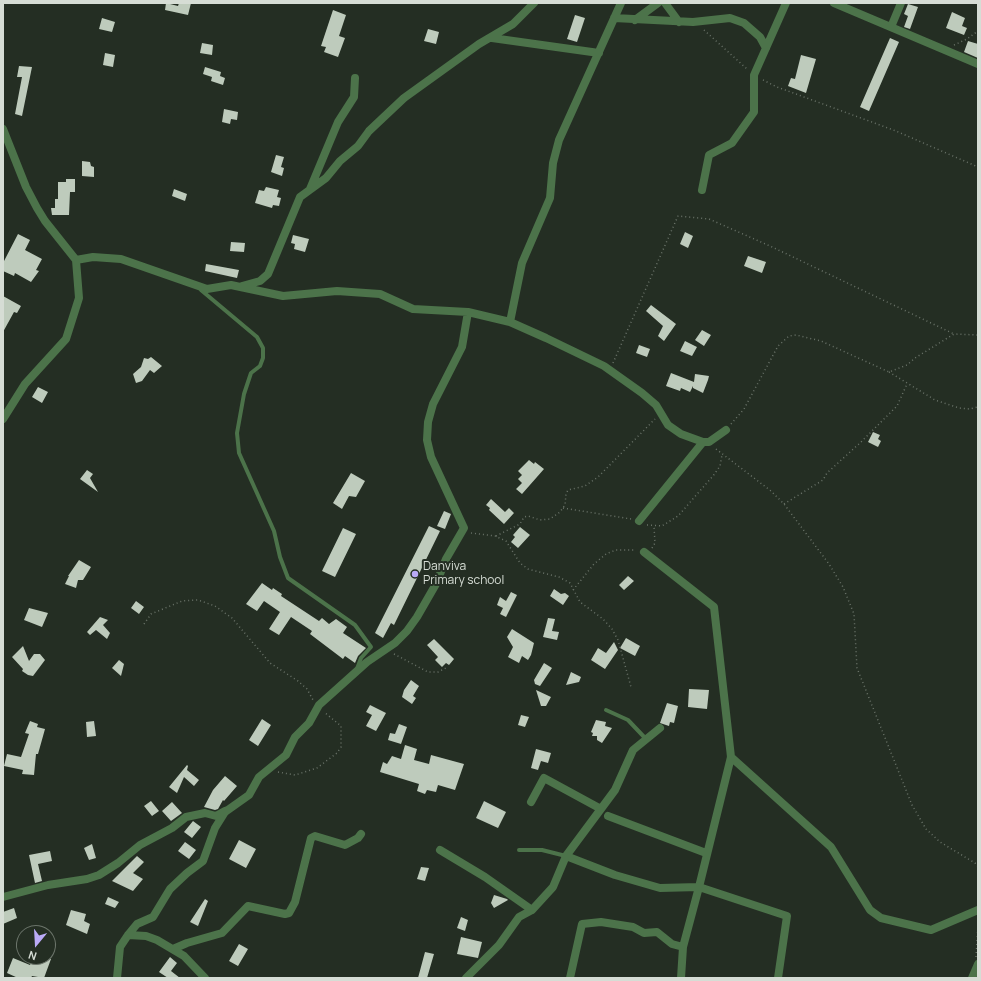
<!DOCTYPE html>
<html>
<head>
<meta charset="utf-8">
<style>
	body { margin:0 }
	#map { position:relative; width:981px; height:981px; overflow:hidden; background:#242e23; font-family:Manrope,sans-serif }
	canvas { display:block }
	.frame { position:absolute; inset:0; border:4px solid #d6ddd5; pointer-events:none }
	.north { position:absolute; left:16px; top:925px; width:40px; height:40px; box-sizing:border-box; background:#242e23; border:1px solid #6b746a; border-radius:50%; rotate:198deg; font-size:11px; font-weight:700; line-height:16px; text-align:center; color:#d6ddd5 }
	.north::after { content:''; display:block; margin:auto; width:14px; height:18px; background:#baaaf6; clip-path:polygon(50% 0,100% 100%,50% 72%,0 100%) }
</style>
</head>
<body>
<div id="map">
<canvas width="981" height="981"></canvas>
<div class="frame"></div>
<div class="north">N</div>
</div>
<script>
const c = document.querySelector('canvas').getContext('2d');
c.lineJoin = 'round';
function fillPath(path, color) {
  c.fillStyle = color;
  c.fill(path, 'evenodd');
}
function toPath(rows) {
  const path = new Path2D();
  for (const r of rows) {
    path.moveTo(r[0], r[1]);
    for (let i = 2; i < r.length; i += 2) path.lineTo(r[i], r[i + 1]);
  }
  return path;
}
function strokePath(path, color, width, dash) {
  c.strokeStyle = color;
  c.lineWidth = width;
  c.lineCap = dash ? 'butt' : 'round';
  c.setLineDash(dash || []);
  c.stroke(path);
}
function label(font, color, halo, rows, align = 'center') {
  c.font = font + ' Manrope,sans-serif';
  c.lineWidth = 4;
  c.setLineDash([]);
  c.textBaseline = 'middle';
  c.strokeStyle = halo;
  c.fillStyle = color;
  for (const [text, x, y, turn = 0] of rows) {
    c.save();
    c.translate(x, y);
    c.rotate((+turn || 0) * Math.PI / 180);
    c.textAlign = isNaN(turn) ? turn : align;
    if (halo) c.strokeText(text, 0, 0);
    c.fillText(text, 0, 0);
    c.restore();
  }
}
const building = toPath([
	[166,3,178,6,179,3,191,3,188,15,165,10],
	[908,4,918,7,910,29,904,27,908,16,904,14],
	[333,10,346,15,339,36,345,38,338,57,324,52,326,47,321,46],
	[952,12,965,18,962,26,967,28,964,35,946,28],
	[575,15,585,18,577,42,567,39],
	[102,18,115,22,112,32,99,29],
	[428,29,439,32,436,44,424,41],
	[890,38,899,42,869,111,860,107],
	[968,41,978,44,978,58,964,52],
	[202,43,213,45,212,55,200,53],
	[105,53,115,55,113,67,103,65],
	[801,55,816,59,806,93,788,86,791,78,795,79],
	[19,66,32,67,22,116,15,114,22,77,17,77],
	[205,67,221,72,220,76,225,78,223,85,211,81,212,77,203,74],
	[224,109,238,112,237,120,231,119,230,124,222,122],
	[276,155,284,157,281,167,284,168,282,176,271,172],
	[82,161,90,162,91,166,94,167,94,177,82,176],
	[66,179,75,179,75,192,70,192,69,215,52,215,51,208,55,208,55,199,58,199,58,182,66,182],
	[266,187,279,190,277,197,281,198,279,206,273,205,272,208,255,203,259,190,264,191],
	[174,189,187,194,185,201,172,196],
	[685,232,693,236,688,248,680,244],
	[18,234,30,240,25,250,42,259,36,270,39,271,31,282,15,273,14,276,3,271,3,263],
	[293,235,309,239,305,252,294,249,295,244,291,243],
	[231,242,245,243,244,252,230,251],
	[748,256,766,262,762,273,744,266],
	[206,264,239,270,237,278,205,271],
	[3,296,21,306,17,313,14,312,3,332],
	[651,305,676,324,664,341,658,336,663,326,646,311],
	[702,330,711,335,704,346,695,340],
	[685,341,697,347,692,356,680,351],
	[639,345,650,349,647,357,636,353],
	[151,357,162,366,154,373,150,370,142,381,136,383,133,374,141,367,144,358,148,359],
	[671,373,694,382,695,374,709,376,708,380,703,393,693,388,693,386,690,392,681,388,680,391,666,386],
	[38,387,48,392,42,403,32,397],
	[873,432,880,435,878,439,881,441,878,447,868,442],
	[529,460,534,464,535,462,544,469,522,494,516,489,522,483,518,479,522,475,518,471],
	[87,470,93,474,90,478,98,492,80,479],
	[351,473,365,481,356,497,349,496,342,509,333,503],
	[491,499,505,512,509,508,514,513,504,524,489,510,490,508,486,505],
	[444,511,451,514,445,529,437,526],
	[429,526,440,531,394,625,391,623,383,638,375,633],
	[520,527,530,535,518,548,511,542,515,537,513,535],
	[343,528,356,534,335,577,322,571],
	[79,560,91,567,83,580,78,580,76,588,65,584,69,576,68,576],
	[628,576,634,581,624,590,619,585],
	[262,583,272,590,273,588,282,594,281,596,319,621,322,618,329,624,336,619,347,627,343,633,366,648,358,656,355,663,345,656,343,659,310,634,312,631,291,617,279,635,269,629,280,612,264,601,257,611,246,604],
	[554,589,561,594,565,593,569,596,563,605,550,596],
	[511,592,517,595,506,617,500,614,503,608,497,605,500,597,506,601],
	[136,601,144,607,139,614,131,608],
	[29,608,48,613,42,627,24,620],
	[100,617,108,620,103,625,110,633,107,639,96,630,90,635,87,632],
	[548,618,555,619,552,631,559,632,557,640,543,637],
	[512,629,534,643,531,655,528,660,522,656,519,663,508,657,513,647,507,637],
	[626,638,640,646,635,656,620,648],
	[434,639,454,659,449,665,446,663,442,667,435,660,438,657,427,645],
	[614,642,618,650,605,669,591,660,598,648,606,653],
	[23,646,29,661,34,654,40,654,45,660,33,676,28,675,22,671,23,669,12,657],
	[119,660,124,664,121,676,112,668],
	[544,663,552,668,540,686,535,684,534,680],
	[571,672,581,677,579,682,566,685],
	[411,680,419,686,413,696,416,698,412,704,402,697,404,690],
	[689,689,709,690,707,709,688,707],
	[536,690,551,697,546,706,541,706],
	[667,703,678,706,674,723,670,722,669,726,660,723],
	[370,705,386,713,376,731,366,726,372,715,366,712],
	[521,715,529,717,525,727,518,725],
	[262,719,271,725,258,746,249,740],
	[596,720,606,722,605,726,612,728,602,743,597,740,597,736,592,736,593,733,591,732],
	[30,721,38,724,37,727,45,729,38,754,36,754,34,775,22,774,23,770,4,766,7,754,21,757,29,734,25,733],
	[94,721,96,736,87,737,86,722],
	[399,724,407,727,401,744,388,740,390,733,395,734],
	[405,745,417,749,414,760,429,764,431,755,464,764,455,790,438,785,436,792,427,790,425,794,417,791,419,784,380,772,383,762,387,764,392,756,401,759],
	[536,749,551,753,548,763,541,761,538,770,531,768],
	[187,765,188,766,187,770,199,780,194,786,184,777,177,793,169,787],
	[225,776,237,786,224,801,223,800,218,809,215,810,204,807,213,790],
	[151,801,159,811,152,816,144,806],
	[484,801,506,812,498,828,476,818],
	[172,802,182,813,171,821,162,811],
	[193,821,201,827,192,838,184,832],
	[239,840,256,849,246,868,229,859],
	[185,842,196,850,189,859,178,851],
	[92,844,96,858,89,860,84,848],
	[50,851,52,861,38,864,42,881,35,883,29,855],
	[137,856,144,862,133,873,143,879,133,891,112,881],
	[421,867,429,868,425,881,417,879],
	[494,895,507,899,508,900,494,908,491,903],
	[108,897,119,902,115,908,105,904],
	[205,899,208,901,198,926,190,922],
	[14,908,17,918,3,924,3,912],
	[71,910,86,914,84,921,90,924,87,934,66,925],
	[461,917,468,920,465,931,457,928],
	[461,937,482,942,478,958,457,954],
	[239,944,248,949,238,966,229,961],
	[425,952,434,954,427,978,418,978],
	[33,957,51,959,44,978,32,976,31,978,18,978,7,973,13,958,30,965],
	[170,957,177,963,171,971,180,978,168,978,159,972]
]);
const path = toPath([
	[704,30,747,69],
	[954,45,967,39,978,31],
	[763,80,777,87,896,131,978,167],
	[613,363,678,216,709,219,770,246,954,334],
	[889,372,935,400,959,408,970,409,978,407],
	[731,424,744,409,778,346,789,336,796,335,821,341,889,372,907,365,915,358,954,334,978,335],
	[716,449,771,491,784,504,829,564,843,587,854,614,857,668,912,805,926,829,940,842,975,863,978,867],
	[784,504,823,480,827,473,861,442,897,406,907,384],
	[563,508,631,519],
	[647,525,662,526,678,516,713,476,720,466,722,455],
	[471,533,495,536,506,541,520,563,528,569,559,577,570,583,580,602,603,619,612,629,618,640,631,687],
	[496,536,520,524,524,517,528,516,540,520,550,519,560,512,565,505,566,494,568,490,585,486,598,477,655,419],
	[652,548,655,543,654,526],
	[573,590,594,564,606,554,616,550,636,550],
	[144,624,151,614,182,601,198,600,215,606,232,618,270,663,298,681,307,689,313,700],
	[394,654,428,672,438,672,446,668],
	[278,772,295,775,317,768,337,753,341,747,341,726,324,712],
	[976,957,978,926]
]);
const service = toPath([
	[201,290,257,337,263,348,263,358,260,366,251,373,244,394,237,433,239,453,274,531,280,557,288,578,355,625,371,647,361,658,357,669],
	[606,710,628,720,646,739],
	[519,850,542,850,566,856]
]);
const minor = toPath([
	[665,3,679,22],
	[834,3,978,64],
	[614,18,693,22,730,18,744,23,760,37,766,48],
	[635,20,658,3],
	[891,27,901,3],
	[492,38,599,53],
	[3,129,26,187,37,208,45,221,76,260,79,298,66,339,25,384,3,419],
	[310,189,338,122,354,97,355,78],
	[702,190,709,155,732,143,754,112,754,75,786,3],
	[76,260,93,257,121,259,207,289,231,285,283,296,337,291,380,294,413,309,468,312,510,322,546,338,604,366,642,393,656,405,668,425,681,434,703,442,709,442,726,430],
	[242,286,260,281,268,274,300,197,326,178,340,161,358,146,369,131,404,98,479,44,513,24,534,3],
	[510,322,522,263,550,198,553,163,559,140,621,3],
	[639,521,703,442],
	[644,552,714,607,731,757,699,887,787,916,778,978],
	[731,757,831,847,870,910,881,918,931,930,978,910],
	[531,802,544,778,601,809],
	[608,816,706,853],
	[440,850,485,877,532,910],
	[566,856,615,875,660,888,699,887,683,947,681,978],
	[3,897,48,885,87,879,99,875,118,863,140,845,172,828,186,817,205,813,216,816,225,811],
	[128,935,146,936,157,940,184,956,205,978],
	[173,949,187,943,222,933,248,906,285,914,289,913,295,902,311,838,315,836,345,845,358,838,361,834],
	[117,978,120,947,128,935,137,924,153,917,170,889,187,873,203,861,215,828,225,812,249,795,259,777,286,755,295,737,309,723,319,705,367,662,395,643,407,631,417,617,436,584,446,559,464,528,431,457,427,440,428,422,433,404,462,347,468,312],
	[466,978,499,945,519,917,532,910,553,887,566,856,615,790,633,750,660,728],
	[570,978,582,924,601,922,633,927,644,933,657,932,672,944,683,947],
	[972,978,978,964]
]);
const markers = [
	[415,574,4,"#baaaf6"]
];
const poiNames = [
	["Danviva",423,567],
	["Primary school",423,581]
];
fillPath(building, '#becbbc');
strokePath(path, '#6a7369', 1.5, [1, 3]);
strokePath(service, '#4c734a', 4);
strokePath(minor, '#4c734a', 8);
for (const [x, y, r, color] of markers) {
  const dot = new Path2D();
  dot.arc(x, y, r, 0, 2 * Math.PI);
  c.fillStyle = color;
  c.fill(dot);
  strokePath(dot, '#242e23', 1.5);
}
label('12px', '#d6ddd5', '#242e23', poiNames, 'left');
</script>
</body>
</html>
